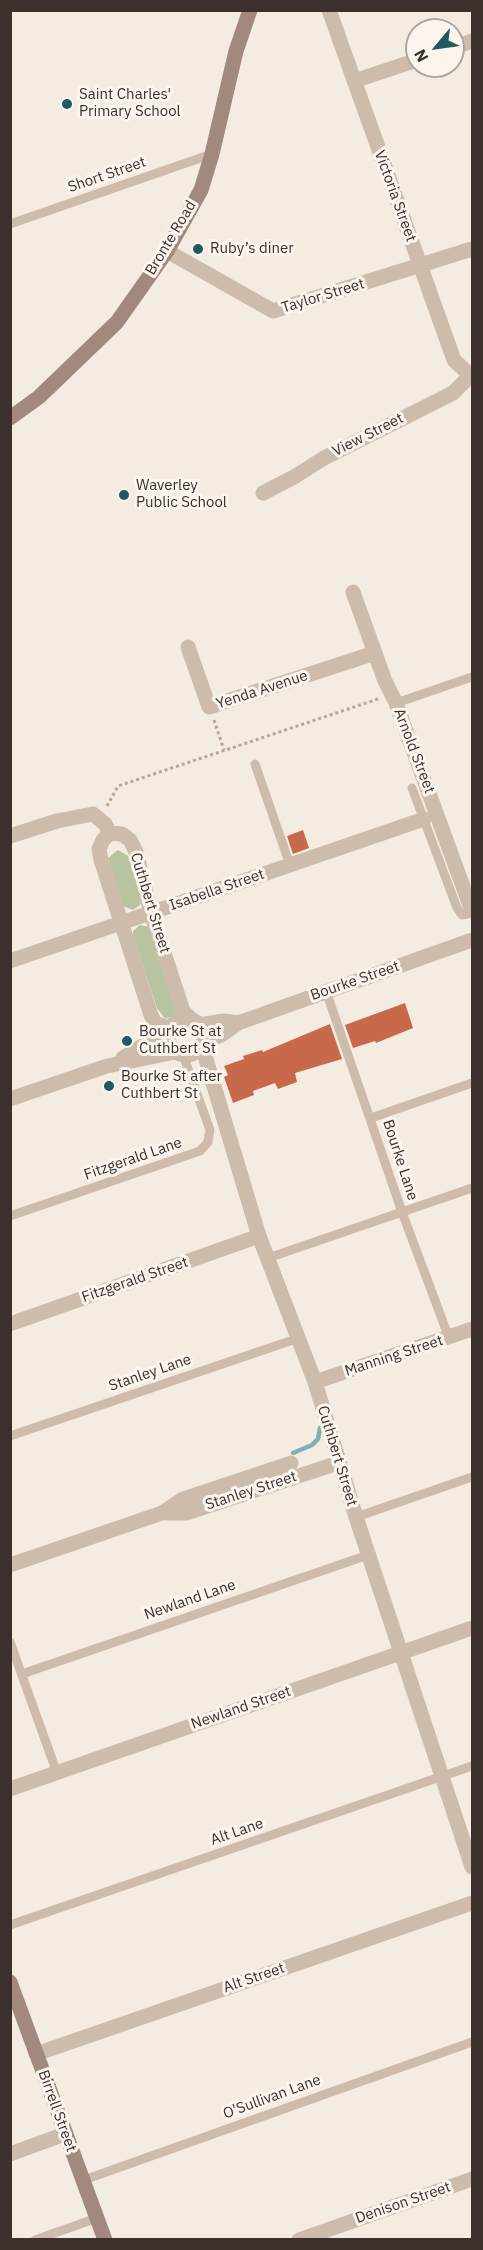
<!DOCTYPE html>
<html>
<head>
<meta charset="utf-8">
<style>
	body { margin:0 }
	#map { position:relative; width:483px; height:2250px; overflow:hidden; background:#f4ebe1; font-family:"IBM Plex Sans",sans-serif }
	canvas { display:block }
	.frame { position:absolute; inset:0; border:12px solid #3b302b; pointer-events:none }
	.north { position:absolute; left:405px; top:18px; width:60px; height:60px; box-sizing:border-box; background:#fbf5ee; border:2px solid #aea6a0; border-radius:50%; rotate:241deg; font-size:16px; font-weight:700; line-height:24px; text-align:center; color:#3b302b }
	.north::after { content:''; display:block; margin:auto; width:21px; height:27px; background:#1f5a5e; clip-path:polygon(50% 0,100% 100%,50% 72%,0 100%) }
</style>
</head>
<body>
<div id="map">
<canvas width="483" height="2250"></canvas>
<div class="frame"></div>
<div class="north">N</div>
</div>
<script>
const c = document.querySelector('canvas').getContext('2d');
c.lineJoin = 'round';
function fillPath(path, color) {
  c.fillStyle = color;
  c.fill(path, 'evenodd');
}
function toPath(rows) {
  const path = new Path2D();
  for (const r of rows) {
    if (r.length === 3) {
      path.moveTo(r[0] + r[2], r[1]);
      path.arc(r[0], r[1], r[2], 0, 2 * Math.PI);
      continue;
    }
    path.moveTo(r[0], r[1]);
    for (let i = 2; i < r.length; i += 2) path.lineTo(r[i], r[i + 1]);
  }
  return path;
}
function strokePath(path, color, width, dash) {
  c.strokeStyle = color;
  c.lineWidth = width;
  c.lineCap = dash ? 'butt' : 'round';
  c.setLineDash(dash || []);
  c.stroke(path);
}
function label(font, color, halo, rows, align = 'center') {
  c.font = font + ' "IBM Plex Sans",sans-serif';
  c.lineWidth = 6;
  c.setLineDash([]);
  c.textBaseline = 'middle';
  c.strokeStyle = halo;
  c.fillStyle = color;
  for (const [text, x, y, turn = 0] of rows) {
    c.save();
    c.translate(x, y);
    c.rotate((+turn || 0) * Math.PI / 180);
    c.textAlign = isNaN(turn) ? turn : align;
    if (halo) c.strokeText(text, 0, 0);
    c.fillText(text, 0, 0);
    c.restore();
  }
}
const green = toPath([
	[118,850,128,856,142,897,140,905,133,910,123,906,108,858],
	[140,925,150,927,177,1014,165,1019,157,1008,133,936,133,931]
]);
const stream = toPath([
	[293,1453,312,1445,318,1439,320,1428]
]);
const building = toPath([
	[303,830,309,848,293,854,287,836],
	[405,1003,413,1028,376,1043,375,1041,353,1048,345,1025],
	[330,1024,342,1059,295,1073,297,1082,278,1089,275,1083,253,1091,254,1095,233,1103,224,1077,228,1075,224,1066,244,1059,243,1056,262,1050,263,1052]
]);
const path = toPath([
	[214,720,224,750],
	[107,806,118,786,378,699]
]);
const service = toPath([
	[10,224,212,154],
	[396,703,472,677],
	[255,764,290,865],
	[412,788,457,908,462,915,472,913],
	[326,991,402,1212,449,1338],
	[371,1118,472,1083],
	[10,1216,200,1151,208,1142,210,1130,183,1055],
	[268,1258,472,1188],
	[10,1436,299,1338],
	[356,1517,472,1477],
	[10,1642,57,1773],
	[22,1674,368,1555],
	[10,1925,472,1766],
	[81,2181,472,2042],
	[35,2240,97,2218]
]);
const minor = toPath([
	[453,48,472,41],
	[354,81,417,60],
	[167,251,273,311,472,249],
	[263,493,294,477,324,458,453,393,470,376],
	[353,592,385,681,396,703,472,911],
	[188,647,209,707,375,653],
	[10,836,57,821,93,814,105,824,110,833],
	[10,961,424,819],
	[186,1037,18],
	[199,1025,224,1021,238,1023],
	[170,1029,155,1023,151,1015,101,860,99,849,103,840,110,833,122,834,130,840,136,852,151,913,183,1011,192,1020],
	[203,1042,221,1035,238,1023,472,940],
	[202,1046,259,1236,315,1382,356,1517,472,1867],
	[123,1058,157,1037,168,1032],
	[10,1099,107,1066,175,1052],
	[10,1324,259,1236],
	[315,1382,472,1329],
	[162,1513,183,1499,291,1463],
	[10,1565,162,1513,187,1513,338,1463],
	[36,2054,472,1903],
	[10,2154,65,2134],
	[299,2240,472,2179]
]);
const tertiary = toPath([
	[329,10,454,360,472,377],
	[10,1789,472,1628]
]);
const secondary = toPath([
	[10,418,39,397,117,322,167,251,201,190,212,154,236,51,250,10],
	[10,1982,105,2240]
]);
const markers = [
	[67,104,6,"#1f5a5e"],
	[198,249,6,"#1f5a5e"],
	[124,495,6,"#1f5a5e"],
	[127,1041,6,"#1f5a5e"],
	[109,1086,6,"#1f5a5e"]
];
const poiNames = [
	["Saint Charles'",79,95],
	["Primary School",79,112],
	["Ruby’s diner",210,249],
	["Waverley",136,486],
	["Public School",136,503],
	["Bourke St at",139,1032],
	["Cuthbert St",139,1049],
	["Bourke St after",121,1077],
	["Cuthbert St",121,1094]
];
const streetNames = [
	["Short Street",107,175,-19],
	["Victoria Street",395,196,70],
	["Bronte Road",171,238,-59],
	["Taylor Street",323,296,-17],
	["View Street",368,435,-27],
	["Yenda Avenue",262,690,-18],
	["Arnold Street",414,751,69],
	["Isabella Street",217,890,-19],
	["Cuthbert Street",150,903,73],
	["Bourke Street",355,981,-19],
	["Fitzgerald Lane",133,1159,-19],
	["Bourke Lane",400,1160,72],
	["Fitzgerald Street",135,1280,-19],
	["Manning Street",394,1356,-18],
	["Stanley Lane",150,1373,-19],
	["Cuthbert Street",337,1456,73],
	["Stanley Street",251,1491,-18],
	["Newland Lane",190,1600,-19],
	["Newland Street",241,1708,-19],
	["Alt Lane",237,1832,-19],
	["Alt Street",254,1978,-19],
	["O'Sullivan Lane",272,2097,-20],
	["Birrell Street",57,2111,70],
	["Denison Street",403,2203,-19]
];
fillPath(green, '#b8c4a0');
strokePath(stream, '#7fb0b2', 4.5);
fillPath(building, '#c8694b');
strokePath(path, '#b9a596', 3, [3, 3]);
strokePath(service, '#cdbbac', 9);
strokePath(minor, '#cdbbac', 15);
strokePath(tertiary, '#cdbbac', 15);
strokePath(secondary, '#a18a7d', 15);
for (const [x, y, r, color] of markers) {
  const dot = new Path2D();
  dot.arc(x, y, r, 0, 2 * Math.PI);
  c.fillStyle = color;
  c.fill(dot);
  strokePath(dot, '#fbf5ee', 2);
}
label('15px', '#3b302b', '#fbf5ee', poiNames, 'left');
label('15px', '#3b302b', '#fbf5ee', streetNames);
</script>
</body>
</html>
